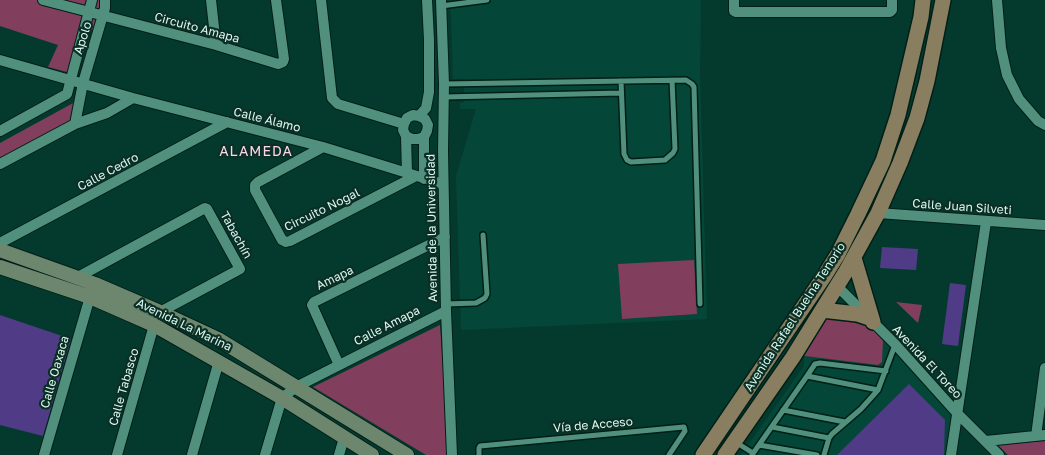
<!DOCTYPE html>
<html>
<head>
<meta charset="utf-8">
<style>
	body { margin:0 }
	canvas { display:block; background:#043a2e }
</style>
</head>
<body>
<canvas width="1045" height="455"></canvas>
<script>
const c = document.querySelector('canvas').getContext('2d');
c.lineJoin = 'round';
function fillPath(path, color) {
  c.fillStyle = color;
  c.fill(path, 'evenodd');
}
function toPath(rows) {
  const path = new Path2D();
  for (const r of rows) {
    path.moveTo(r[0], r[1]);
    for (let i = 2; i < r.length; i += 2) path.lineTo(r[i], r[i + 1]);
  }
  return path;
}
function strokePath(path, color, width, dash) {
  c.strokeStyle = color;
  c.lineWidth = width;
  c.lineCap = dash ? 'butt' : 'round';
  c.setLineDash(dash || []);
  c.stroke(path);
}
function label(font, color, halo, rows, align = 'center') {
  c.font = font + ' "Golos Text",sans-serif';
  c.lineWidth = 4.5;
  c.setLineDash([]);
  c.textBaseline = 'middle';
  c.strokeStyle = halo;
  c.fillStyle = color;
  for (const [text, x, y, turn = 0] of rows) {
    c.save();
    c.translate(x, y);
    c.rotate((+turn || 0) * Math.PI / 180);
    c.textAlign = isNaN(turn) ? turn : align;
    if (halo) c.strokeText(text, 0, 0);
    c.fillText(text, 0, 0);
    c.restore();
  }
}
const built = toPath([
	[449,0,701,0,700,73,707,319,461,330,456,176,476,109,460,109,460,103,464,102,464,79,453,79,451,15],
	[866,321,955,419,950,455,741,455,804,366,804,350]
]);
const green = toPath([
	[0,0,104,0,103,8,94,28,83,40,71,73,48,67,58,45,0,26],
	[75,102,70,122,0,160,0,143],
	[694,260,697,314,622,319,618,264],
	[896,302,922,305,918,323],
	[829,315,866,321,883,341,882,362,878,365,805,356,804,350],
	[440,325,449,455,426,455,313,387],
	[1045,441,1045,455,1008,455,998,445]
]);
const building = toPath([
	[882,247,918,249,916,270,880,268],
	[950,283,966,285,958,346,942,344],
	[0,315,71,339,43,436,0,425],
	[909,384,945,420,944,455,837,455]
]);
const service = toPath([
	[441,6,487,0],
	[621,81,624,154,627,160,631,162,665,160,673,153,675,149,672,80],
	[444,84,686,80,692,84,694,87,700,304],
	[444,97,621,93],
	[446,304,476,303,485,298,487,294,483,235],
	[878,390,807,376,815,364,820,363,886,371],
	[783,410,845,422],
	[772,427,829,438],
	[737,443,753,453],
	[759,445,817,455],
	[479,455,479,448,480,446,684,427,685,431,669,455],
	[752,455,807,376],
	[824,455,829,438,832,434,861,409,878,390,895,345]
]);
const minor = toPath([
	[43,0,216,45,278,64,283,62,284,59,276,0],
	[211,0,216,45],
	[321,0,332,98,338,104,404,124],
	[441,0,444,84,443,151,446,311,452,455],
	[734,0,734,11,736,12,890,12,892,10,892,0],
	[997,0,1001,48,1007,75,1019,99,1038,121,1045,125],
	[0,60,133,98,323,147,443,184],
	[419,116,426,108,429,92,429,40,427,0],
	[75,124,83,83,105,8,105,0],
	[0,131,67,94,92,0],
	[406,136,412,139,418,139,424,137,427,131,428,125,425,119,419,116,413,115,407,118,404,124,403,130,406,136,407,173],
	[424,137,424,179],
	[323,147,258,182,255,185,255,190,282,240,286,242,290,241,416,176],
	[0,164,75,124,107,113,133,98],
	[878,213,1045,225],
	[0,243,227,122],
	[78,277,205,208,207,209,240,269,160,312],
	[837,286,895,344,957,413,999,455],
	[339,365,312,305,314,302,445,237],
	[1036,436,1045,368],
	[986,441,1045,435],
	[44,455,92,290],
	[117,455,154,325],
	[192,455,219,361],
	[265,455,282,398,296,387,446,311],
	[339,455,344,438],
	[951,455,986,222]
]);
const secondary = toPath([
	[0,250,95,284,160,312,218,339,407,455],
	[0,267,90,297,154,325,282,398,372,455]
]);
const primary = toPath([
	[854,258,873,322],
	[822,310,857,314,869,318],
	[703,455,825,275,838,254,858,214,883,161,898,115,921,17,923,0],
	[725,455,793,357,845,273,878,213,900,163,917,118,927,81,943,0]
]);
const streetNames = [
	["Circuito Amapa",197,28,15],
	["Apolo",83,38,-72],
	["Calle Álamo",267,120,14],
	["Calle Cedro",108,172,-28],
	["Calle Juan Silveti",962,207,4],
	["Circuito Nogal",322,210,-26],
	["Avenida de la Universidad",432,228,-91],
	["Tabachín",236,235,61],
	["Amapa",335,278,-26],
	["Avenida Rafael Buelna Tenorio",795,317,-57],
	["Avenida La Marina",184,325,26],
	["Calle Amapa",387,326,-27],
	["Avenida El Toreo",927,362,47],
	["Calle Oaxaca",55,372,-74],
	["Calle Tabasco",124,387,-74],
	["Vía de Acceso",593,425,-5]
];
const neighbourhoodNames = [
	["ALAMEDA",256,152]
];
fillPath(built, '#044638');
fillPath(green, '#823e5d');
fillPath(building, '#4f3b86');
strokePath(service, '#001f17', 8);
strokePath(minor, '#001f17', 12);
strokePath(secondary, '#001f17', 16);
strokePath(primary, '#001f17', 18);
strokePath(service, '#51907d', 5);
strokePath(minor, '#51907d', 10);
strokePath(secondary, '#6d876f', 14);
strokePath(primary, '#897f60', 15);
label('12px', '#d9f9ee', '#0b2e25', streetNames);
c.letterSpacing = '1px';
label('14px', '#fad9e6', '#0b2e25', neighbourhoodNames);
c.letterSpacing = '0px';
</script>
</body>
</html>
